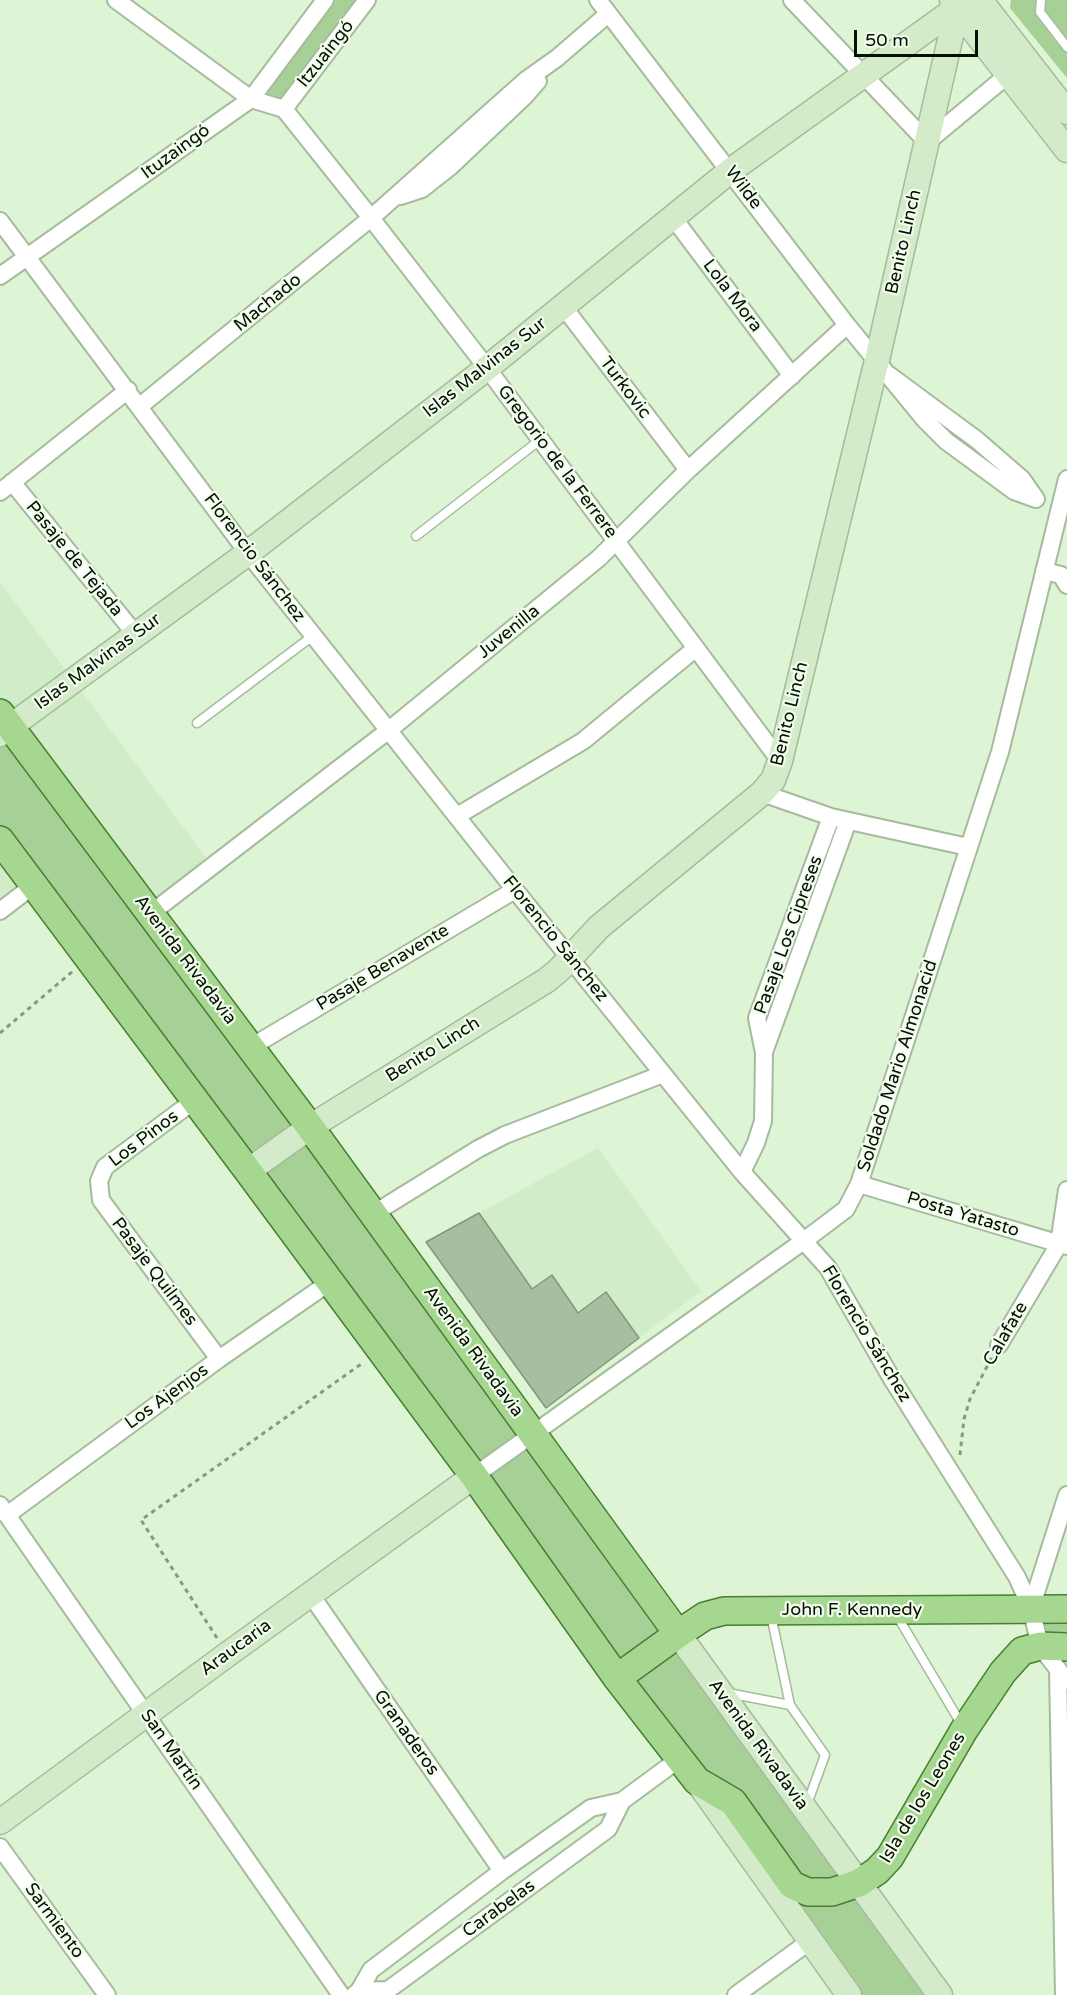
<!DOCTYPE html>
<html>
<head>
<meta charset="utf-8">
<style>
	body { margin:0 }
	#map { position:relative; width:1067px; height:1995px; overflow:hidden; background:#ddf4d5; font-family:"Varela Round",sans-serif }
	canvas { display:block }
	.scale { position:absolute; left:854px; top:30px; width:124px; height:27px; box-sizing:border-box; border:3px solid #070e05; border-top:0; padding-left:8px; font-size:18px; line-height:21px; white-space:nowrap; color:#070e05; -webkit-text-stroke:4px #f0feeb; paint-order:stroke }
</style>
</head>
<body>
<div id="map">
<canvas width="1067" height="1995"></canvas>
<div class="scale">50 m</div>
</div>
<script>
const c = document.querySelector('canvas').getContext('2d');
c.lineJoin = 'round';
function fillPath(path, color) {
  c.fillStyle = color;
  c.fill(path, 'evenodd');
}
function toPath(rows) {
  const path = new Path2D();
  for (const r of rows) {
    path.moveTo(r[0], r[1]);
    for (let i = 2; i < r.length; i += 2) path.lineTo(r[i], r[i + 1]);
  }
  return path;
}
function strokePath(path, color, width, dash) {
  c.strokeStyle = color;
  c.lineWidth = width;
  c.lineCap = dash ? 'butt' : 'round';
  c.setLineDash(dash || []);
  c.stroke(path);
}
function label(font, color, halo, rows, align = 'center') {
  c.font = font + ' "Varela Round",sans-serif';
  c.lineWidth = 4.5;
  c.setLineDash([]);
  c.textBaseline = 'middle';
  c.strokeStyle = halo;
  c.fillStyle = color;
  for (const [text, x, y, turn = 0] of rows) {
    c.save();
    c.translate(x, y);
    c.rotate((+turn || 0) * Math.PI / 180);
    c.textAlign = isNaN(turn) ? turn : align;
    if (halo) c.strokeText(text, 0, 0);
    c.fillText(text, 0, 0);
    c.restore();
  }
}
const built = toPath([
	[0,582,213,867,150,914,0,733],
	[0,840,34,885,0,911],
	[598,1148,701,1291,546,1408,426,1242]
]);
const green = toPath([
	[325,0,367,0,284,109,251,99],
	[1011,0,1067,0,1067,78,1010,8],
	[0,713,940,1995,849,1995,0,840],
	[1031,1608,1067,1609,1067,1647,1040,1646]
]);
const building = toPath([
	[479,1213,532,1289,552,1275,578,1313,606,1292,639,1338,546,1408,426,1242,479,1213]
]);
const path = toPath([
	[0,1033,73,971],
	[960,1455,964,1419,970,1399,992,1357],
	[217,1638,141,1520,364,1362]
]);
const lane = toPath([
	[1041,0,1040,12,1067,47],
	[416,536,540,440],
	[197,723,314,635],
	[896,1614,963,1727],
	[771,1615,790,1705],
	[728,1693,790,1705,825,1755,806,1807]
]);
const street = toPath([
	[116,0,251,99,284,109,371,218,487,368,780,761],
	[598,0,847,325,924,419,946,441,1014,491,1036,499,1022,479,977,440,889,375],
	[792,0,927,142,1015,69],
	[284,109,367,0],
	[401,196,422,189,450,167,525,96,538,81],
	[672,216,792,376],
	[0,221,248,553,515,890,742,1172,828,1268,892,1379,1017,1577,1031,1608,1040,1646,1067,1681],
	[0,276,251,99,325,0],
	[563,306,688,470],
	[140,406,371,218,526,80,557,58,608,14],
	[12,482,136,635],
	[0,492,128,390],
	[1044,571,1061,575,1067,585],
	[762,793,831,817,968,847],
	[457,816,583,741,696,648],
	[0,911,34,885],
	[150,914,389,730,599,558,688,470,847,325],
	[251,1047,515,890],
	[764,1052,848,821],
	[195,1100,105,1167,99,1181,101,1200,219,1359],
	[742,1172,756,1143,763,1121,764,1053,757,1018,831,817],
	[859,1184,1067,1246],
	[373,1214,478,1149,505,1135,663,1074],
	[999,1345,1059,1244,1067,1190],
	[474,1476,805,1240,846,1209,859,1184,1000,752,1067,479],
	[0,1505,341,1995],
	[7,1515,219,1359,330,1282],
	[311,1595,502,1871],
	[1031,1608,1067,1495],
	[1058,1669,1064,1995],
	[0,1847,107,1995],
	[359,1991,388,1990,608,1829,622,1801],
	[354,1995,359,1991,371,1970,502,1871,591,1808,622,1801,679,1759],
	[736,1995,810,1941]
]);
const secondary = toPath([
	[952,0,957,9,1067,150],
	[980,0,1067,112],
	[0,734,248,553,487,368,730,171,961,5],
	[248,1171,310,1127,547,980,560,969,599,927,762,793,773,780,780,761,877,360,957,9],
	[678,1634,940,1995],
	[697,1781,849,1995],
	[0,1822,228,1654,474,1476]
]);
const primary = toPath([
	[0,713,310,1127,678,1634],
	[0,840,248,1171,474,1476,617,1678,697,1781,733,1802,792,1885,808,1892,832,1892,859,1883,877,1871,890,1857,964,1730,1003,1672,1022,1651,1040,1646,1067,1647],
	[617,1678,678,1634,705,1616,724,1611,1067,1609]
]);
const streetNames = [
	["Itzuaingó",326,54,-52],
	["Ituzaingó",176,152,-36],
	["Wilde",743,188,53],
	["Benito Linch",904,242,-77],
	["Lola Mora",732,296,53],
	["Machado",268,303,-39],
	["Islas Malvinas Sur",485,368,-38],
	["Turkovic",625,388,53],
	["Gregorio de la Ferrere",557,462,53],
	["Florencio Sánchez",254,558,53],
	["Pasaje de Tejada",74,559,51],
	["Juvenilla",509,632,-39],
	["Islas Malvinas Sur",98,662,-36],
	["Benito Linch",790,714,-76],
	["Pasaje Los Cipreses",789,935,-70],
	["Florencio Sánchez",555,939,51],
	["Avenida Rivadavia",185,960,53],
	["Pasaje Benavente",383,968,-31],
	["Benito Linch",433,1050,-32],
	["Soldado Mario Almonacid",898,1066,-72],
	["Los Pinos",144,1139,-37],
	["Posta Yatasto",963,1215,17],
	["Pasaje Quilmes",154,1272,53],
	["Florencio Sánchez",866,1334,59],
	["Calafate",1006,1334,-60],
	["Avenida Rivadavia",473,1352,54],
	["Los Ajenjos",167,1397,-36],
	["John F. Kennedy",852,1610],
	["Araucaria",236,1648,-36],
	["Granaderos",406,1733,55],
	["Avenida Rivadavia",758,1745,54],
	["San Martín",171,1750,55],
	["Isla de los Leones",923,1798,-59],
	["Carabelas",499,1909,-36],
	["Sarmiento",54,1921,54]
];
fillPath(built, '#d1edc7');
fillPath(green, '#a7d097');
fillPath(building, '#a8bea0');
strokePath(building, '#83987b', 1.5);
strokePath(lane, '#a6bb9d', 11);
strokePath(street, '#a6bb9d', 20);
strokePath(secondary, '#a6bb9d', 27);
strokePath(primary, '#487f30', 30);
strokePath(path, '#889882', 3, [4.5, 4.5]);
strokePath(lane, '#fff', 8);
strokePath(street, '#fff', 16);
strokePath(secondary, '#d3ebc8', 24);
strokePath(primary, '#a6d791', 27);
label('18px', '#070e05', '#f0feeb', streetNames);
</script>
</body>
</html>
